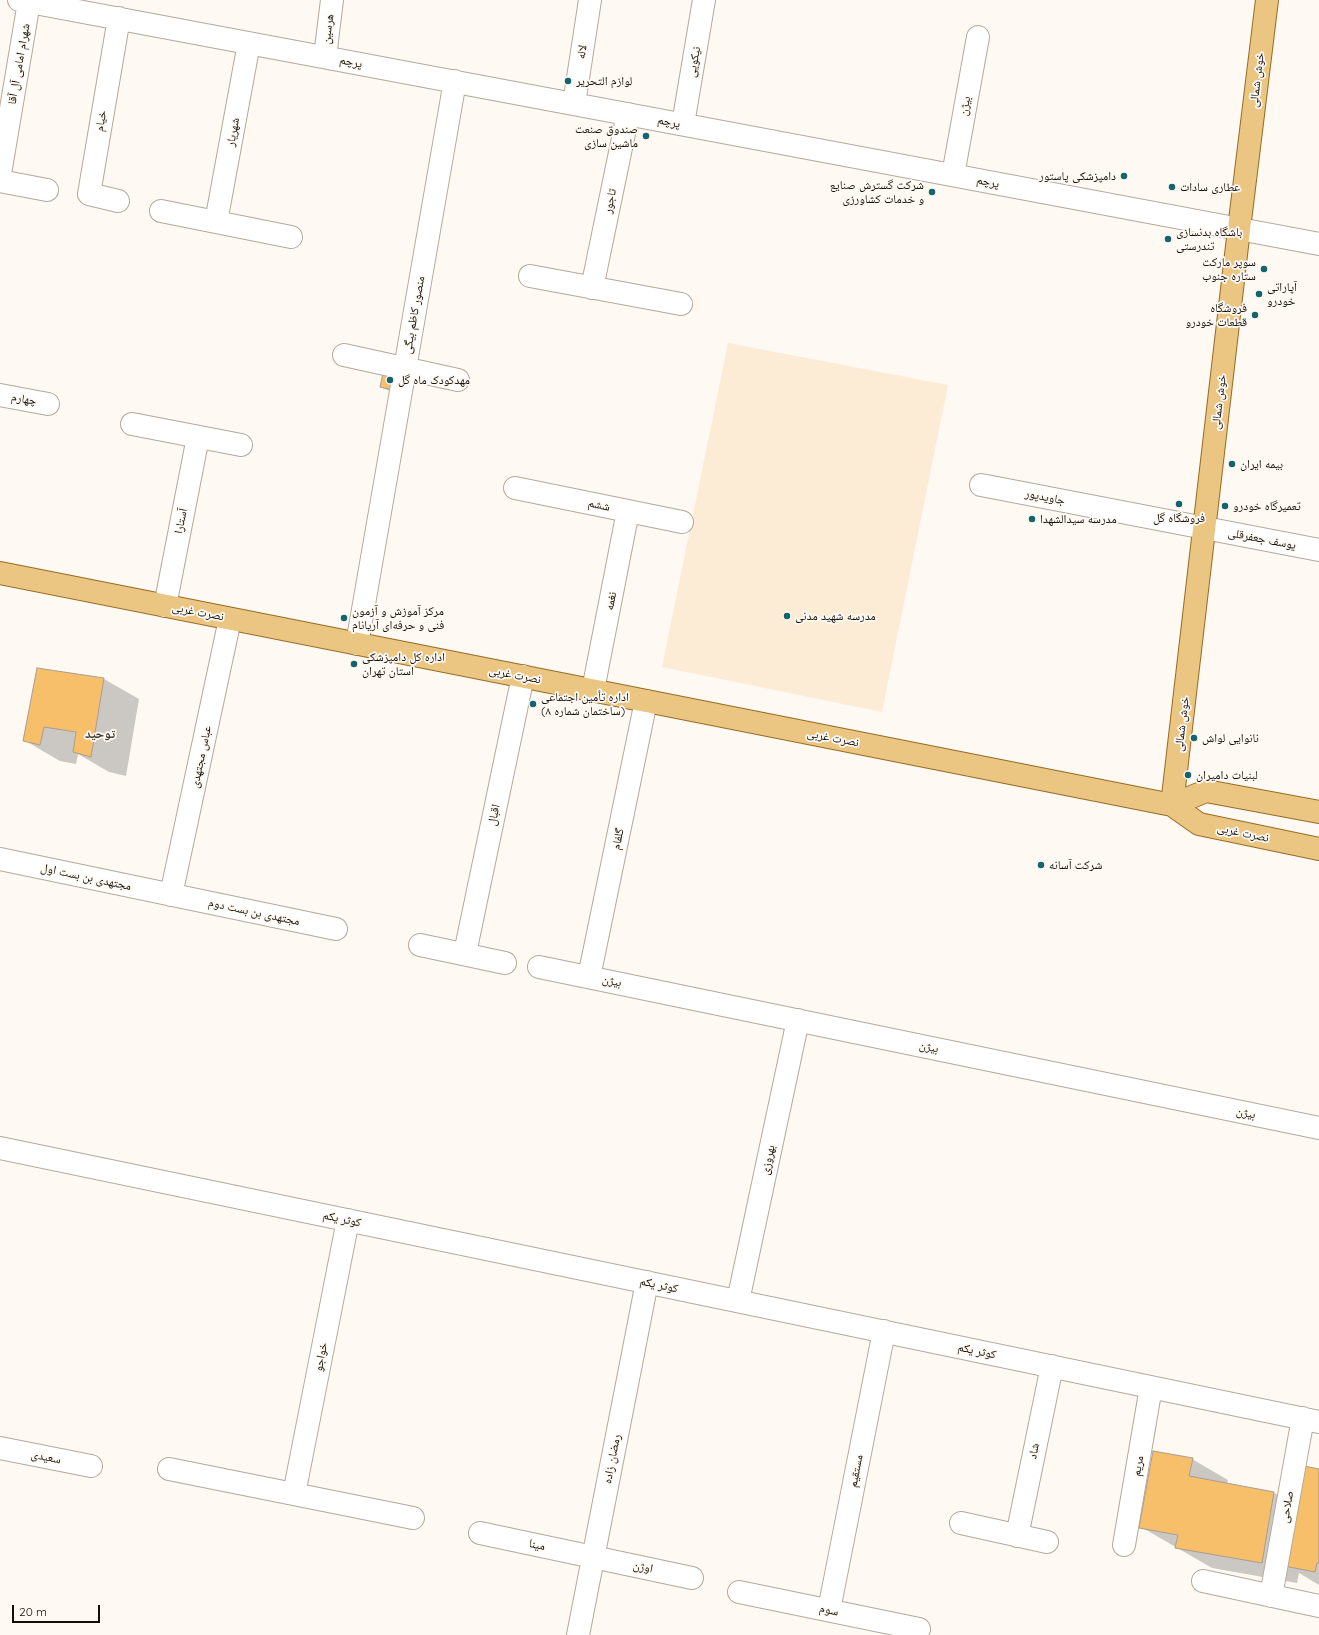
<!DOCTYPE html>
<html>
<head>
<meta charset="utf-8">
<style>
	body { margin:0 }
	#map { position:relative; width:1319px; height:1635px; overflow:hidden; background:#fef9f3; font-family:Quicksand,sans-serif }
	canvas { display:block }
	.scale { position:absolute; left:12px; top:1605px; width:88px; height:18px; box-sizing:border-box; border:2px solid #120e09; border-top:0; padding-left:5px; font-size:12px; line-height:14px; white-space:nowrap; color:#120e09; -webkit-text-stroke:3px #fef9f3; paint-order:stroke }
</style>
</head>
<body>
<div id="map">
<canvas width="1319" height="1635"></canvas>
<div class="scale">20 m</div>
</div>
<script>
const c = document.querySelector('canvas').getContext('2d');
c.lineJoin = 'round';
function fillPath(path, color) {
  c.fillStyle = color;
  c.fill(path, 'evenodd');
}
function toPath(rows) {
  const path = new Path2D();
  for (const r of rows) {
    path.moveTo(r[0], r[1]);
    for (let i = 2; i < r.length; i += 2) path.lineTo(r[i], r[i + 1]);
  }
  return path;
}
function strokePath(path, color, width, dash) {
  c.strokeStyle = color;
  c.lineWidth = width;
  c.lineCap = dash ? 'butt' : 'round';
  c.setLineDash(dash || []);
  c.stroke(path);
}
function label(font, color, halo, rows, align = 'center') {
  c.font = font + ' Quicksand,"Noto Naskh Arabic",sans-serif';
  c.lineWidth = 3.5;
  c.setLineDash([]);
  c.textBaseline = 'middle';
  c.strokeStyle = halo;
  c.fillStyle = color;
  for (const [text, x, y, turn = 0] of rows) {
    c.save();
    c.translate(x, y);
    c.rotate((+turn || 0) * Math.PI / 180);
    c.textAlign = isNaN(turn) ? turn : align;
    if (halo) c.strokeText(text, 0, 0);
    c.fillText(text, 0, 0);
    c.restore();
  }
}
const built = toPath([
	[728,343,948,385,882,712,662,667]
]);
const shadow = toPath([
	[384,369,403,394,387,390,381,387],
	[104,679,139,699,126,776,109,772,78,754,76,764,60,761,24,740],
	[1192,1459,1228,1480,1227,1484,1274,1493,1297,1506,1319,1470,1319,1585,1299,1573,1297,1583,1212,1568,1141,1527]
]);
const building = toPath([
	[384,368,400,372,397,391,380,387,384,368],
	[37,668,104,678,91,757,73,752,76,732,44,727,40,745,23,741,37,668],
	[1153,1451,1193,1458,1189,1476,1274,1492,1262,1563,1175,1548,1178,1535,1139,1528,1153,1451],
	[1304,1466,1319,1469,1319,1563,1317,1563,1315,1572,1284,1566,1304,1466]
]);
const minor = toPath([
	[19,0,1319,244],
	[325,57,332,0],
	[574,104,590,0],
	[683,124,704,0],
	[0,174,29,2],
	[953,175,978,37],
	[0,181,47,190],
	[118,201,89,194,119,18],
	[161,211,291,237],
	[216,222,249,43],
	[530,276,681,304],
	[592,288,628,114],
	[344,355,458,380],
	[0,395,48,404],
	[132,424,241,445],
	[981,485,1319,550],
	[515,488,682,522],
	[165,606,198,437],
	[357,644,455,81],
	[593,690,628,511],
	[0,859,336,929],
	[171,895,230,619],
	[420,945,505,963],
	[465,953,523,676],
	[539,967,1319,1128],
	[589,977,646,701],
	[0,1148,1319,1422],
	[738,1301,798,1020],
	[0,1448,91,1466],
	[169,1469,413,1518],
	[294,1494,348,1220],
	[961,1523,1047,1542],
	[480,1533,692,1578],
	[1017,1536,1052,1366],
	[1124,1545,1151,1387],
	[1203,1581,1319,1606],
	[739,1592,919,1629],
	[1271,1596,1303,1418],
	[829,1610,884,1331],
	[578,1635,647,1282]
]);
const major = toPath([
	[0,573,1172,805,1199,824,1319,849],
	[1172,805,1239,229,1267,0],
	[1172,805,1206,791,1319,812]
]);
const markers = [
	[568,81,4,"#15636b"],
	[646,136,4,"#15636b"],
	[1124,176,4,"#15636b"],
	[1172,187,4,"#15636b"],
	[932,192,4,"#15636b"],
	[1168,239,4,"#15636b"],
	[1264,269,4,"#15636b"],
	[1259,294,4,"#15636b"],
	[1255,315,4,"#15636b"],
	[390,380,4,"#15636b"],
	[1232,464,4,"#15636b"],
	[1179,504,4,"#15636b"],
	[1225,506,4,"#15636b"],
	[1032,519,4,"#15636b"],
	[787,616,4,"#15636b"],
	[344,618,4,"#15636b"],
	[354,664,4,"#15636b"],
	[533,704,4,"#15636b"],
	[1194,738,4,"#15636b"],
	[1188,775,4,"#15636b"],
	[1041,865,4,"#15636b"]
];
const streetNames = [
	["هرسین",328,29,-83],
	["لاله",582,52,-82],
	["پرچم",351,62,11],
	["نیکویی",694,62,-80],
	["شهرام امامی آل آقا",19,64,-80],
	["خوش شمالی",1257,80,-83],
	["بیژن",965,106,-80],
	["خیام",101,121,-80],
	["پرچم",669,122,11],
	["شهریار",233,132,-79],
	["پرچم",988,182,11],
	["تاجور",610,201,-78],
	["منصور کاظم بیگی",414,315,-80],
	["چهارم",24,399,10],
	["خوش شمالی",1219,402,-83],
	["جاویدپور",1045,497,11],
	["ششم",599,505,12],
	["آستارا",181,521,-79],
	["یوسف جعفرقلی",1262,539,11],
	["نغمه",611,601,-79],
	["نصرت غربی",198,612,11],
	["نصرت غربی",515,675,11],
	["خوش شمالی",1182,724,-83],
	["نصرت غربی",833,738,11],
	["عباس مجتهدی",201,757,-78],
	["اقبال",494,815,-78],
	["نصرت غربی",1243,833,12],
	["گلفام",618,839,-78],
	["مجتهدی بن بست اول",86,877,12],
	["مجتهدی بن بست دوم",254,912,12],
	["بیژن",612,981,12],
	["بیژن",929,1047,12],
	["بیژن",1246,1113,12],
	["بهروزی",768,1160,-78],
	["کوثر یکم",342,1219,12],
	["کوثر یکم",659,1285,12],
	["کوثر یکم",977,1351,12],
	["خواجو",321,1357,-79],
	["شاد",1034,1451,-79],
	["سعیدی",46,1457,11],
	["رمضان زاده",612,1459,-79],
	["مریم",1138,1466,-80],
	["مستقیم",856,1471,-79],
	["صلاحی",1287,1507,-80],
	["مینا",537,1545,12],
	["اوژن",643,1567,12],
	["سوم",829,1610,12]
];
const poiNames = [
	["لوازم التحریر",576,81],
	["صندوق صنعت",638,129,"right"],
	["ماشین سازی",638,143,"right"],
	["دامپزشکی پاستور",1116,176,"right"],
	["شرکت گسترش صنایع",924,185,"right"],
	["و خدمات کشاورزی",924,199,"right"],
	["عطاری سادات",1180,187],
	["باشگاه بدنسازی",1176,232],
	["تندرستی",1176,246],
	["سوپر مارکت",1256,262,"right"],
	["ستاره جنوب",1256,276,"right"],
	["آپاراتی",1267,287],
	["خودرو",1267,301],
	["فروشگاه",1247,308,"right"],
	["قطعات خودرو",1247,322,"right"],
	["مهدکودک ماه گل",398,380],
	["بیمه ایران",1240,464],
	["تعمیرگاه خودرو",1233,506],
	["فروشگاه گل",1179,518,"center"],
	["مدرسه سیدالشهدا",1040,519],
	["مرکز آموزش و آزمون",352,611],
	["فنی و حرفه‌ای آریانام",352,625],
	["مدرسه شهید مدنی",795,616],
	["اداره کل دامپزشکی",362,657],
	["استان تهران",362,671],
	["اداره تأمین اجتماعی",541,697],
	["(ساختمان شماره ۸)",541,711],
	["نانوایی لواش",1202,738],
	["لبنیات دامیران",1196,775],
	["شرکت آسانه",1049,865]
];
const neighbourhoodNames = [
	["توحید",100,734]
];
fillPath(built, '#fcecd5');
fillPath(shadow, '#0003');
fillPath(building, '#f7bf6a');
strokePath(building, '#a89d8e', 1);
strokePath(minor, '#b4a99a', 24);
strokePath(major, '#976c22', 24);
strokePath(minor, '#fff', 22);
strokePath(major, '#ebc582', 22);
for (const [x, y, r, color] of markers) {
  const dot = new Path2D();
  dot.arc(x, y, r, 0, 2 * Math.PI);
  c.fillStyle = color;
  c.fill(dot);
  strokePath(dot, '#fef9f3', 1.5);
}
label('12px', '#120e09', '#fef9f3', streetNames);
label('12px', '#120e09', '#fef9f3', poiNames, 'left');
label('bold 13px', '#41382b', '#fef9f3', neighbourhoodNames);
</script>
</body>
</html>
